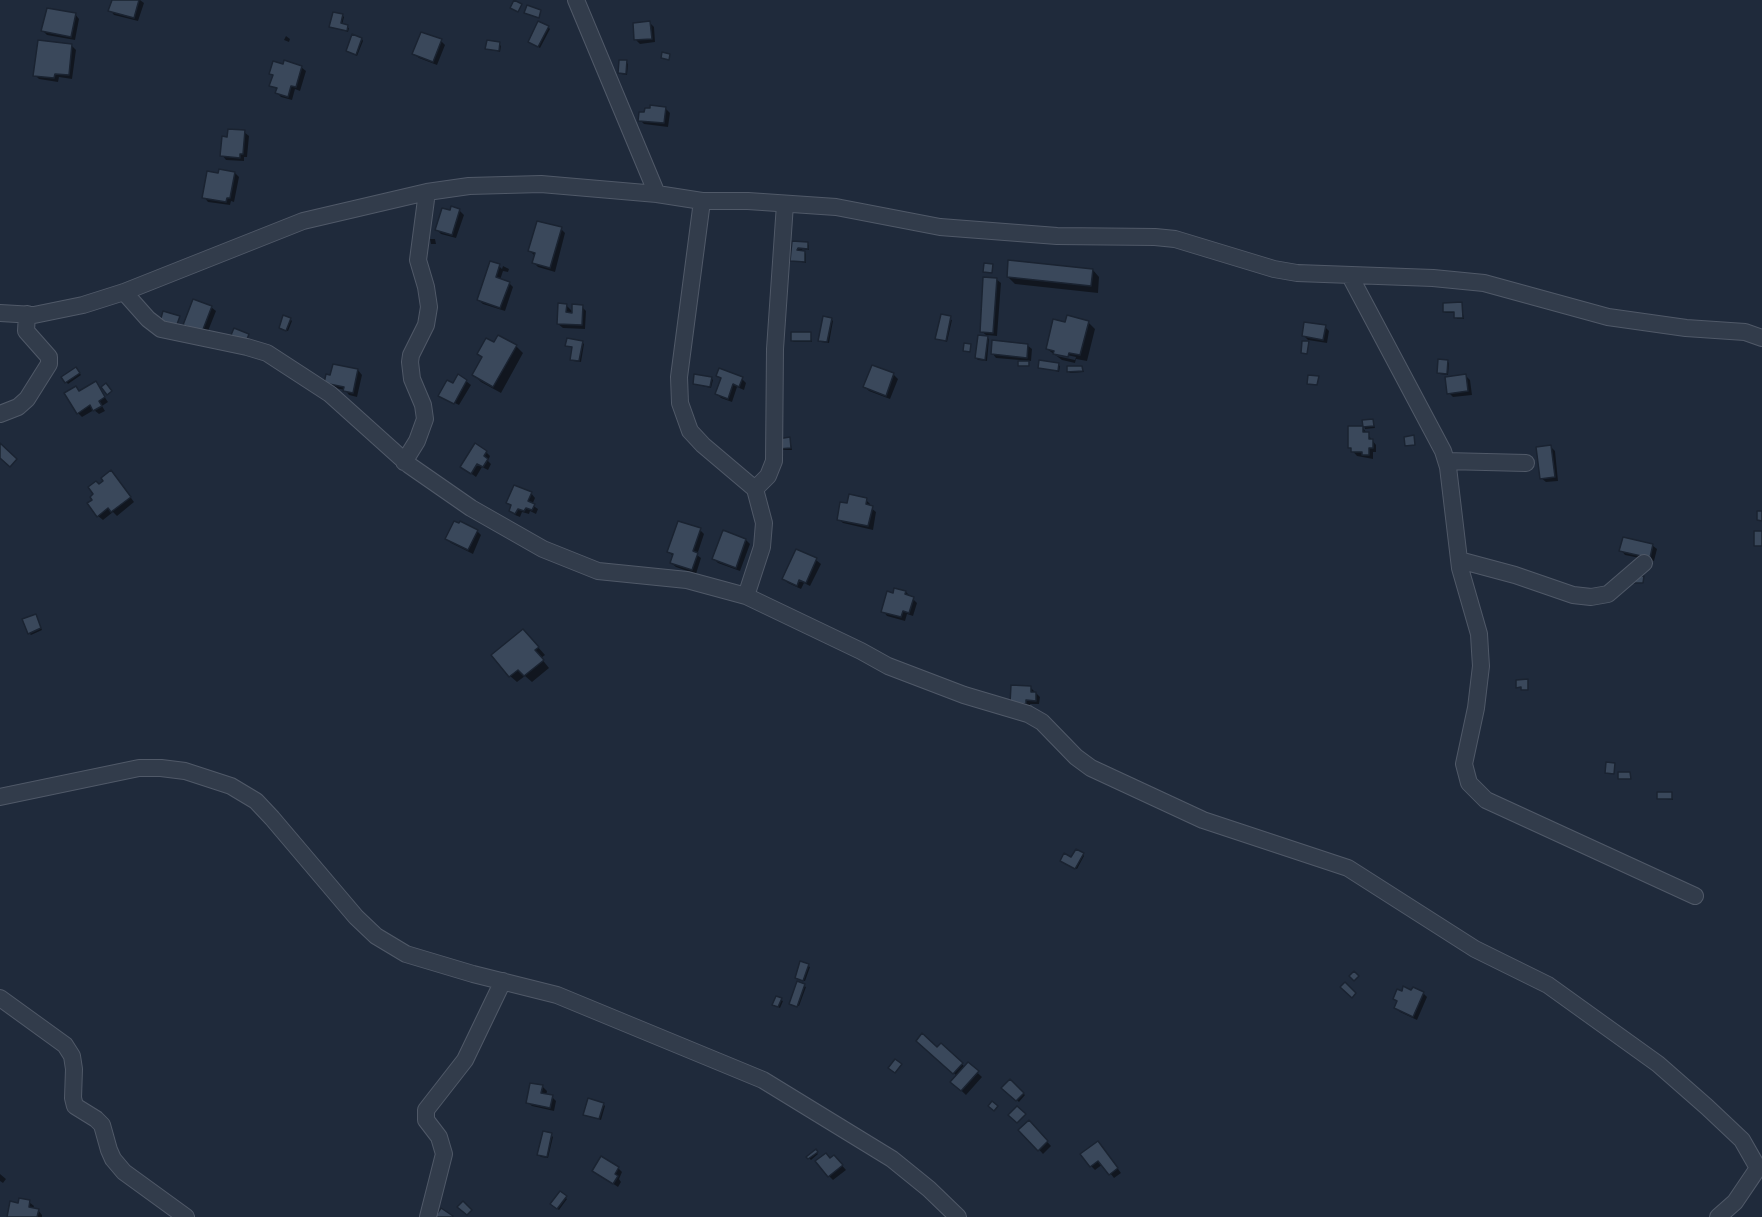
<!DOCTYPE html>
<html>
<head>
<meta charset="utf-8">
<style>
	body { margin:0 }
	canvas { display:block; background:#1f2a3b }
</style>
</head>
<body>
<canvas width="1762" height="1217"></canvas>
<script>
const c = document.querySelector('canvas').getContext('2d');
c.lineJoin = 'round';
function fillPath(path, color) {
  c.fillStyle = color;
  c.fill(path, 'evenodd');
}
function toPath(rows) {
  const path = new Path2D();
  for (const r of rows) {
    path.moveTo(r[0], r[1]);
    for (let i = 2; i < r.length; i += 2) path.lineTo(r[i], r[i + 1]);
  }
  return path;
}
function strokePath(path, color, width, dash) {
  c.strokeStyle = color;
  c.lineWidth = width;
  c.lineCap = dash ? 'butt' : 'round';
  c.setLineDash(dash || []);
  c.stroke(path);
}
const shadow = toPath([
	[113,0,140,0,144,3,138,21,114,15,110,10],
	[75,14,79,19,75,40,47,35,43,31],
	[342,15,344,17,342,25,349,28,348,32,331,26],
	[650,23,654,27,655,42,640,44,635,39],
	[548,27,550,29,540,48,532,43],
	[286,36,290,39,289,42,284,40],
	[362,39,363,41,357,56,347,51],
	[441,41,445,45,437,65,419,58,414,54],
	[499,44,501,46,500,52,487,48],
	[72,46,76,50,72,79,59,77,58,82,39,79,35,75],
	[626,62,628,64,627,75,621,74,619,73],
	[301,67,306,71,300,91,295,89,292,100,281,97,277,93,278,90,271,85,274,77,271,73],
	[666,109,670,113,668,127,644,124,640,120],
	[244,132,249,136,247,157,244,157,244,161,226,160,222,155,228,138],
	[235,173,239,177,234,202,231,201,230,205,208,202,204,197,220,174],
	[459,210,464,215,456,238,441,234,437,230,451,212],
	[561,229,565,233,555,272,538,267,534,263,534,255,530,251],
	[430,239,435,239,436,244,431,244],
	[793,243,809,245,809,250,802,249,806,254,806,263,792,260],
	[499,266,502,269,503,266,509,269,508,272,503,271,500,280,509,283,513,287,505,311,483,304,478,300],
	[1093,270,1099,277,1098,293,1015,284,1008,277],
	[996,279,1001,283,997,336,986,335,981,331],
	[1461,304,1464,319,1457,319,1455,313,1446,313,1444,312],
	[566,305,573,312,582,307,586,311,585,329,563,328,558,324],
	[211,307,216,311,206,336,189,329],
	[942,316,952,320,947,342,936,338],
	[290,319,292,321,288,331,282,329,281,328],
	[831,319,833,321,829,343,821,342,820,340],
	[1088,322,1095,329,1087,361,1076,359,1075,363,1062,360,1047,349,1066,324],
	[1053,352,1076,357,1075,360,1057,356],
	[1325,327,1329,331,1327,343,1308,340,1304,336],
	[810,334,812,342,794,342,792,341],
	[988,338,989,339,987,361,978,360,976,358],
	[582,342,584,344,581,362,573,361,571,359,574,348,567,345],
	[495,344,516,346,523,353,501,393,481,382,474,375,483,358,479,354],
	[1027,345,1032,349,1031,361,996,358,992,353],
	[1447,361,1449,363,1448,375,1440,374,1439,372],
	[1058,365,1060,366,1059,372,1040,367],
	[1082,367,1084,372,1070,373,1068,371],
	[358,370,362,375,357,397,349,395,345,390,330,387,325,382],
	[78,371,81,375,68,384,63,378],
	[893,374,898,379,890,399,869,391,865,387],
	[1465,375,1470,380,1472,395,1453,397,1449,393],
	[718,376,742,379,746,383,744,390,737,387,732,402,721,398,717,394,722,380],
	[711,378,713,380,711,388,694,384],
	[466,381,471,385,459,405,443,397,453,385],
	[95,383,108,402,102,406,105,411,99,414,94,410,82,417,78,413,80,392],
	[1364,421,1373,421,1375,428,1365,429],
	[1362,427,1376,445,1376,452,1373,452,1373,459,1357,456,1349,447],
	[790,439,792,450,781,450,780,449],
	[1550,446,1555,451,1558,481,1546,482,1541,478],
	[486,452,490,456,488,461,491,464,488,470,482,467,476,477,462,467],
	[115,476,134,502,117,516,113,512,103,520,98,516,94,500,99,486],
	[531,493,535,498,532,505,538,509,536,514,530,511,529,514,522,512,520,517,515,515,510,511,512,507,508,503],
	[866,500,870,504,870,507,876,512,873,530,843,523,838,519],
	[700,530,704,534,697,555,701,558,696,574,676,567,671,563,674,557,669,552],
	[477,531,481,535,473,554,451,543,446,539],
	[746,540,750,544,740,571,718,563,714,559],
	[1652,545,1657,549,1654,561,1625,555,1621,550],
	[816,560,821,564,810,586,804,583,801,589,788,583,784,579],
	[906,592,917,603,913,616,907,614,905,621,887,616,883,611,894,595],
	[37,618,42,630,31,635,29,633],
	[530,638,545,655,541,658,549,668,532,682,525,676,517,682,510,676],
	[1030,687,1040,697,1039,704,1030,704,1030,708,1016,707],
	[1671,794,1673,800,1658,798],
	[1083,854,1084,856,1077,869,1064,862],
	[808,966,810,967,805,981,798,979,796,978],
	[798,983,806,987,799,1006,791,1003],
	[1412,992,1423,993,1427,997,1417,1020,1400,1012,1396,1008],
	[777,998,783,1001,780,1008,776,1006],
	[918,1041,937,1049,941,1045,965,1067,968,1064,982,1077,966,1095,952,1082,957,1076],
	[1010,1081,1025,1095,1019,1102,1003,1088],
	[542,1086,547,1091,546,1096,552,1097,556,1101,554,1111,532,1106,527,1102],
	[603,1104,605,1106,601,1120,585,1114],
	[1033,1126,1051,1146,1043,1154,1021,1130],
	[551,1135,553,1137,548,1158,541,1157,539,1155],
	[1102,1147,1121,1173,1114,1178,1103,1164,1095,1170,1091,1166],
	[815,1151,818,1154,811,1160,808,1157],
	[838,1161,846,1170,833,1180,829,1176],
	[618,1168,622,1172,619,1179,621,1182,618,1187,594,1171],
	[0,1174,6,1179,3,1183,0,1181],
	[560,1193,567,1199,559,1210,552,1204],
	[29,1202,34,1206,33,1209,38,1210,42,1215,42,1217,8,1217,19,1204]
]);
const building = toPath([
	[112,0,139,0,134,18,108,11,112,0],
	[514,0,522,4,518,12,510,8,514,0],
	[527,5,541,10,539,18,524,13,527,5],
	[47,8,76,13,71,37,41,31,47,8],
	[333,12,343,14,341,23,348,25,347,31,329,27,333,12],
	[538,21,549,26,538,47,528,42,538,21],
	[650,21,652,39,634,40,633,23,650,21],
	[421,32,442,39,433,62,412,54,421,32],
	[352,34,362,38,356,55,346,51,352,34],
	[38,40,72,44,69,75,55,74,54,78,33,76,38,40],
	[487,40,500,42,499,51,485,49,487,40],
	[662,52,670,54,669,60,661,58,662,52],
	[284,60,302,66,296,87,291,86,288,97,275,93,277,88,269,86,273,75,269,74,273,61,283,64,284,60],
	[619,60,627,60,626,74,618,73,619,60],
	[650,105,666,107,664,123,638,121,639,112,644,112,645,108,650,108,650,105],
	[228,129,245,130,243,154,240,154,240,158,220,156,222,136,227,137,228,129],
	[219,169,235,172,230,198,227,198,226,202,202,198,207,171,218,173,219,169],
	[451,206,460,209,452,235,435,230,442,208,450,210,451,206],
	[537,221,562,227,550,268,532,263,535,253,528,251,537,221],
	[792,241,808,242,808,249,798,248,797,250,805,251,805,262,790,261,792,241],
	[1008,260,1093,269,1091,286,1007,277,1008,260],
	[490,261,500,264,496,277,510,282,500,308,477,300,490,261],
	[984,263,993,264,992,273,983,272,984,263],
	[983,277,997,278,993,333,980,332,983,277],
	[193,299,212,306,202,332,183,325,193,299],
	[1462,302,1463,318,1454,318,1454,312,1443,312,1443,303,1462,302],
	[558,303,567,304,566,312,572,313,572,304,583,305,582,325,557,324,558,303],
	[163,311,180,316,175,330,159,325,163,311],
	[941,314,951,316,946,341,935,339,941,314],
	[283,315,291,318,286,331,279,328,283,315],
	[1067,315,1089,321,1080,355,1069,353,1068,357,1053,354,1054,351,1046,349,1053,319,1065,322,1067,315],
	[823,316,832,318,827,342,818,341,823,316],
	[1304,322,1326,325,1323,340,1302,336,1304,322],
	[234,328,249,334,246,342,231,335,234,328],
	[791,332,811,332,811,341,791,341,791,332],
	[498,335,517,345,493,387,472,375,482,357,477,354,486,338,494,342,498,335],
	[978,335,988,336,985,360,975,358,978,335],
	[567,338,583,341,579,361,570,360,572,347,565,346,567,338],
	[992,340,1028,344,1027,358,991,354,992,340],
	[1302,341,1309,341,1307,354,1301,353,1302,341],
	[964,343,971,344,970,352,963,351,964,343],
	[1438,359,1448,360,1447,374,1437,373,1438,359],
	[1039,360,1059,363,1058,371,1038,368,1039,360],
	[1018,361,1029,361,1029,366,1018,366,1018,361],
	[333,364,358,369,353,393,343,391,344,387,324,383,326,374,330,375,333,364],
	[872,365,894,373,886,396,863,387,872,365],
	[1067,366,1082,366,1083,371,1067,372,1067,366],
	[76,367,80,373,65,383,61,377,76,367],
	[719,368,743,377,739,387,733,384,728,399,715,394,721,378,716,376,719,368],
	[458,374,467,380,454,404,438,396,447,380,453,383,458,374],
	[694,374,712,377,710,387,693,384,694,374],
	[1466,374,1468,391,1447,394,1445,377,1466,374],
	[1308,375,1319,376,1317,385,1307,384,1308,375],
	[96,381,105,397,99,401,102,406,93,411,90,405,77,414,64,393,76,386,79,391,96,381],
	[106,383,112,391,107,395,101,387,106,383],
	[1373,419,1374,426,1363,427,1362,420,1373,419],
	[1348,426,1363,426,1363,432,1369,432,1369,439,1373,439,1373,448,1369,448,1369,455,1362,455,1362,452,1351,452,1351,448,1348,448,1348,426],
	[1414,435,1415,445,1405,446,1404,437,1414,435],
	[790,437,791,448,778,449,777,439,790,437],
	[0,443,17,459,10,467,0,458,0,443],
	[475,443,487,451,484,456,488,459,483,467,477,464,471,474,460,467,475,443],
	[1551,445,1555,477,1540,479,1536,447,1551,445],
	[111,470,131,497,111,512,108,508,97,517,87,503,92,500,90,497,93,494,88,487,96,481,99,484,103,481,101,478,111,470],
	[514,485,532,492,528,501,535,504,532,510,526,508,524,511,518,509,515,514,509,511,511,505,506,503,514,485],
	[849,494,867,498,866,504,873,506,868,526,837,520,840,502,847,503,849,494],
	[1757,511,1762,511,1762,521,1757,520,1757,511],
	[454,521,459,523,460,521,478,530,468,550,445,539,454,521],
	[678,521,701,528,693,551,698,553,692,570,670,563,673,554,667,552,678,521],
	[723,530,746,539,736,568,712,559,723,530],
	[1754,531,1762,531,1762,546,1754,546,1754,531],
	[1623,537,1653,544,1650,558,1619,551,1623,537],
	[796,549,817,558,806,583,799,580,797,586,782,579,796,549],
	[1632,576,1644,576,1643,583,1632,583,1632,576],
	[894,588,906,591,905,594,914,597,909,613,903,611,901,617,881,612,887,591,893,593,894,588],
	[36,614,41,628,28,634,22,619,36,614],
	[523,629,539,647,535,650,544,660,524,676,518,670,509,677,491,655,523,629],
	[1528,679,1528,690,1521,690,1521,687,1516,688,1516,680,1528,679],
	[1011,685,1031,686,1031,692,1036,692,1036,701,1026,700,1026,704,1010,703,1011,685],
	[1606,762,1615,763,1614,774,1605,773,1606,762],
	[1618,772,1630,772,1631,779,1618,779,1618,772],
	[1657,792,1672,792,1672,799,1657,799,1657,792],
	[1076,849,1084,853,1075,869,1060,861,1064,853,1071,857,1076,849],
	[800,961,809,964,803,981,795,978,800,961],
	[1354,971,1359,976,1354,981,1349,976,1354,971],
	[797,981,805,984,797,1007,789,1004,797,981],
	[1345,982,1356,993,1352,998,1340,987,1345,982],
	[1403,986,1411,990,1413,987,1424,992,1413,1017,1394,1008,1397,1001,1393,999,1397,989,1402,991,1403,986],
	[776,996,782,998,778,1007,772,1005,776,996],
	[922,1033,937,1047,941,1043,963,1063,953,1074,916,1041,922,1033],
	[895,1059,902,1064,895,1073,888,1068,895,1059],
	[968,1062,979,1071,961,1091,950,1082,968,1062],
	[1010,1079,1024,1093,1016,1101,1001,1088,1010,1079],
	[530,1083,543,1085,541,1093,553,1095,550,1108,526,1103,530,1083],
	[588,1098,604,1103,599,1119,583,1115,588,1098],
	[992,1101,998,1106,994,1111,988,1106,992,1101],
	[1017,1106,1026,1114,1017,1123,1008,1115,1017,1106],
	[1029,1120,1048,1141,1038,1151,1018,1130,1029,1120],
	[543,1131,552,1133,547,1157,537,1155,543,1131],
	[1098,1141,1118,1168,1109,1175,1098,1161,1090,1167,1080,1154,1098,1141],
	[816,1149,818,1152,808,1159,806,1157,816,1149],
	[826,1153,830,1158,834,1155,843,1165,828,1177,815,1161,826,1153],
	[601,1156,619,1167,615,1174,618,1176,613,1184,592,1171,601,1156],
	[560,1191,567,1196,557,1209,550,1204,560,1191],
	[19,1198,30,1200,29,1207,39,1209,37,1217,7,1217,10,1201,18,1203,19,1198],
	[463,1201,472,1210,467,1215,457,1207,463,1201],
	[441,1208,453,1216,452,1217,435,1217,441,1208]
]);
const minor = toPath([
	[576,0,657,194],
	[702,201,679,377,680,403,690,431,703,445,755,489],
	[1350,276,1443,451,1448,467,1460,568,1479,634,1480,651,1481,666,1476,708,1464,764,1469,783,1486,800,1695,896],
	[124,292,148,319,161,329,247,347,267,353,330,394,409,465,471,508,543,549,598,571,687,580,746,596,861,651,888,666,964,695,1028,714,1042,722,1076,757,1091,768,1203,820,1348,868,1475,949,1548,985,1658,1064,1707,1107,1742,1140,1758,1168,1735,1202,1718,1217],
	[0,313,34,315,83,305,124,292,303,221,427,192,469,186,541,184,657,194,702,201,748,201,836,207,940,227,1057,236,1155,237,1175,239,1274,269,1297,273,1433,278,1484,283,1608,317,1686,328,1745,332,1762,338],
	[0,414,18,407,27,399,49,364,49,357,26,331,27,314],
	[1446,461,1526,463],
	[404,462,417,441,425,419,423,405,412,379,410,362,411,355,426,325,429,307,426,287,418,260,427,192],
	[1459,560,1515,575,1573,595,1591,597,1608,594,1644,563],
	[746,596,762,547,764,523,755,489,768,476,774,461,775,349,785,204],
	[0,797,139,768,161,768,185,771,231,786,256,801,272,818,356,917,376,936,406,954,473,974,557,995,763,1080,892,1159,929,1189,958,1217],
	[0,998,65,1045,72,1056,74,1069,73,1098,75,1106,96,1119,102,1125,109,1150,113,1159,124,1172,186,1217],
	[428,1217,444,1154,439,1137,426,1120,426,1110,465,1060,503,981]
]);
fillPath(shadow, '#0007');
fillPath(building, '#3a485b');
strokePath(building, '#1a2331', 1.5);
strokePath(minor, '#505968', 18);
strokePath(minor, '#323c4b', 16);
</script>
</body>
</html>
